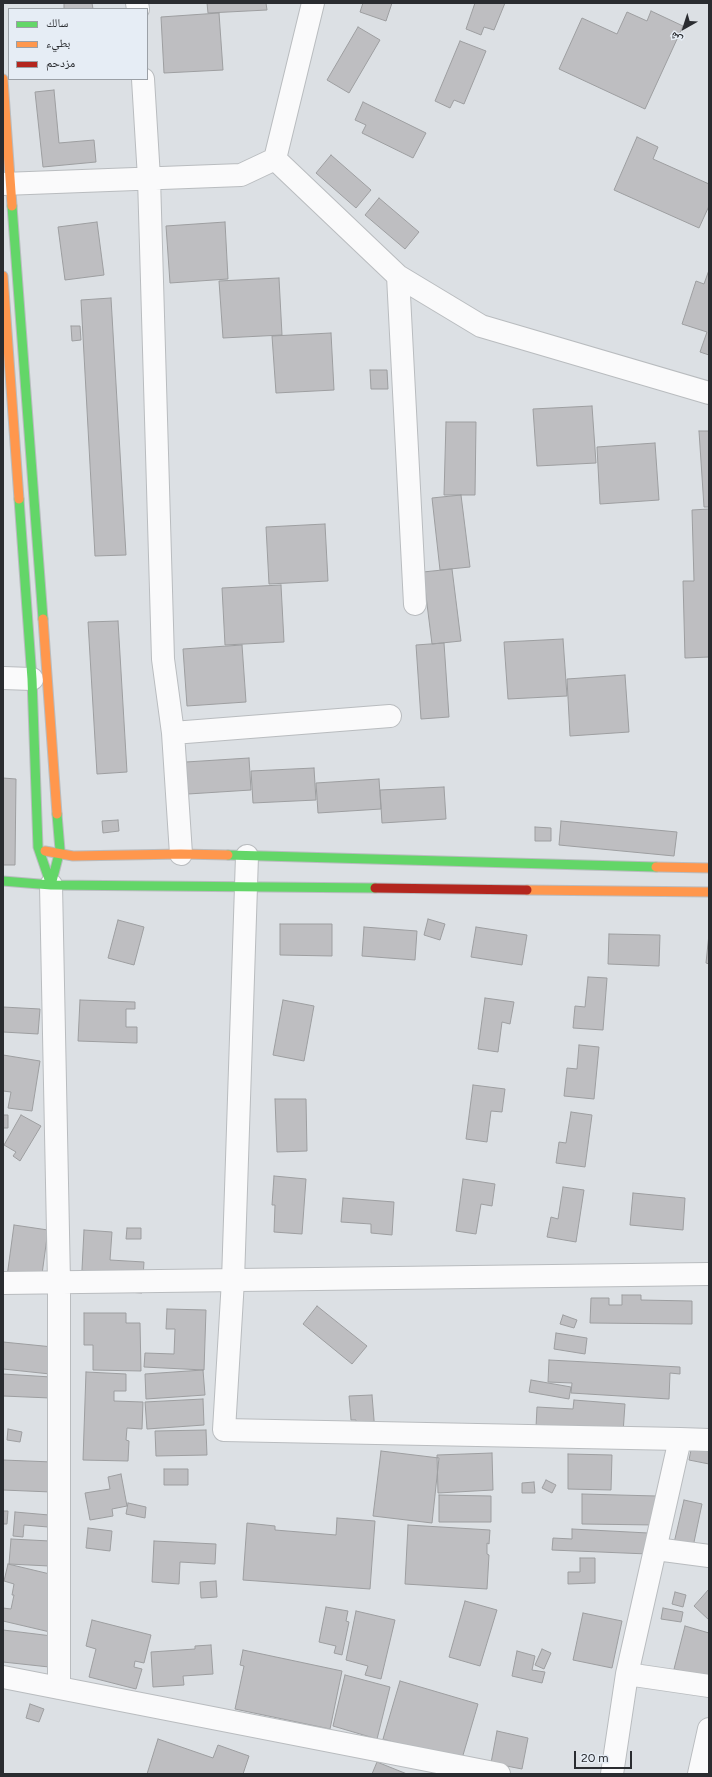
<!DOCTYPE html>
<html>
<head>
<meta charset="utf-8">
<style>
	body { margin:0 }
	#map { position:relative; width:712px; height:1777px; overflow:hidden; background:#dce0e4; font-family:Figtree,"Noto Naskh Arabic",sans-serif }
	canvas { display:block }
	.frame { position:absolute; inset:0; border:4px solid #2a2c30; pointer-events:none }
	.legend { position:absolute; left:8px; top:8px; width:140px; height:72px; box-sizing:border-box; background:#e6edf5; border:1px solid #9ba0a6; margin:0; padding:5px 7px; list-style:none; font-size:12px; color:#2a2c30 }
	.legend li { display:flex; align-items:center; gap:8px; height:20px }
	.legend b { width:20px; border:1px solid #9ba0a6 }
	.north { position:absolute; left:664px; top:8px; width:40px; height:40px; -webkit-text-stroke:3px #e6edf5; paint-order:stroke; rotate:219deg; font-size:11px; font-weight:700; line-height:16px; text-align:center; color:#2a2c30 }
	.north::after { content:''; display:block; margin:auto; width:14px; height:18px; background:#2a2c30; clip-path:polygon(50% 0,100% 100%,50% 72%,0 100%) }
	.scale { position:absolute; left:574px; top:1751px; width:58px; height:18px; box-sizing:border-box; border:2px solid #2a2c30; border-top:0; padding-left:5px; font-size:12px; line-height:14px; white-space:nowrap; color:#2a2c30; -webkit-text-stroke:3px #e6edf5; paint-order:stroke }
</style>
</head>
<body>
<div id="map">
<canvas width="712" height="1777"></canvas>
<div class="frame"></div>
<ul class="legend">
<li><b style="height:5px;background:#63d668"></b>سالك</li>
<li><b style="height:5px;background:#ff974d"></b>بطيء</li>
<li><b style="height:5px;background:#b3261e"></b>مزدحم</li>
</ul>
<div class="north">ش</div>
<div class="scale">20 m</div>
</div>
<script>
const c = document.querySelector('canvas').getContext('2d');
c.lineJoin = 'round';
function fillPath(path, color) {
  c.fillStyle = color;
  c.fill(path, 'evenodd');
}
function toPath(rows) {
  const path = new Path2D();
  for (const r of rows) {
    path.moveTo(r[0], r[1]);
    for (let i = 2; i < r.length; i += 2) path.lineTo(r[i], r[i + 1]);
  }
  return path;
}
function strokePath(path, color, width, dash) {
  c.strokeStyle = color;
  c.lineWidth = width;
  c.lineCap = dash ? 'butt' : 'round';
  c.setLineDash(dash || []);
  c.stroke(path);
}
const building = toPath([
	[64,3,92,3,93,9,64,9,64,3],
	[207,3,266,3,267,10,208,13,207,3],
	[363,3,392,3,386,21,360,12,363,3],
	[475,3,505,3,494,30,484,27,481,35,466,29,475,3],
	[651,11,683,26,645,109,559,69,582,18,617,34,627,12,647,21,651,11],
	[219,13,223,70,164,73,161,17,219,13],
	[358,27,380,40,349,93,327,80,358,27],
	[460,41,486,51,464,104,454,100,450,108,435,101,460,41],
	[54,90,59,143,94,140,96,162,43,167,35,92,54,90],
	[363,102,426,133,413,158,362,133,366,125,355,120,363,102],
	[637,137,658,147,653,159,709,184,709,206,699,228,614,190,637,137],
	[331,155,371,190,356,208,316,173,331,155],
	[379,198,419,232,405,249,365,215,379,198],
	[97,222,104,275,65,280,58,227,97,222],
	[225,222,228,279,170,283,166,226,225,222],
	[709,270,709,355,700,352,707,332,682,324,696,281,704,284,709,270],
	[279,278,282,335,223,338,219,281,279,278],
	[111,298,126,555,95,556,81,300,111,298],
	[71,326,80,326,81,340,72,341,71,326],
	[331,333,334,390,276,393,272,336,331,333],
	[370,370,387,370,388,389,371,389,370,370],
	[592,406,596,463,537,466,533,409,592,406],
	[446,422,476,422,475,495,444,495,446,422],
	[699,431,709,431,709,507,704,507,699,431],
	[655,443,659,500,600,504,597,447,655,443],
	[461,495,470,567,440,570,432,498,461,495],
	[709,509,709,657,685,658,683,581,694,581,692,510,709,509],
	[325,524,328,581,269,584,266,527,325,524],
	[452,569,461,641,432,644,423,572,452,569],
	[281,585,284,642,225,645,222,588,281,585],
	[118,621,127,772,97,774,88,622,118,621],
	[563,639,567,696,508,699,504,642,563,639],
	[444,643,449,717,421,719,416,645,444,643],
	[242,645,246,702,187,706,183,649,242,645],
	[625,675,629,732,570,736,567,679,625,675],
	[249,758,251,790,188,794,186,762,249,758],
	[314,768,316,800,253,803,251,771,314,768],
	[3,778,16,779,15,865,3,865,3,778],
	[379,779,381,809,318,813,316,783,379,779],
	[444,787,446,819,382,823,380,790,444,787],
	[118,820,119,831,103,833,102,821,118,820],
	[561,821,677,832,674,856,559,845,561,821],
	[535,827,551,828,551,841,535,841,535,827],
	[428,919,445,924,440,940,424,935,428,919],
	[118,920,144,927,134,965,108,958,118,920],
	[280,924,332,924,332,956,280,955,280,924],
	[364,927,417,931,415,960,362,956,364,927],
	[476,927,527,935,522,965,471,957,476,927],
	[609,934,660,935,659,966,608,964,609,934],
	[709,934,709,964,706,963,709,934],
	[588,977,607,978,603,1030,573,1028,575,1006,585,1007,588,977],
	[485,998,514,1002,510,1024,502,1022,498,1052,478,1049,485,998],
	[80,1000,135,1002,135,1009,126,1009,126,1027,137,1027,137,1043,78,1041,80,1000],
	[283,1000,314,1006,304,1061,273,1055,283,1000],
	[3,1007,40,1009,38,1034,3,1032,3,1007],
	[579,1045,599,1047,594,1099,564,1096,567,1068,577,1069,579,1045],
	[3,1055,40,1061,32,1111,8,1108,11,1092,3,1091,3,1055],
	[473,1085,505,1089,502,1112,491,1111,487,1142,466,1139,473,1085],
	[275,1099,306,1099,307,1151,277,1152,275,1099],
	[571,1112,592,1115,585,1167,556,1163,559,1142,566,1143,571,1112],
	[3,1115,8,1115,8,1128,3,1128,3,1115],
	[21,1115,41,1126,20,1161,13,1156,16,1152,4,1145,21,1115],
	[274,1176,306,1179,302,1234,274,1232,275,1205,272,1205,274,1176],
	[463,1179,495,1184,492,1206,481,1204,476,1234,456,1231,463,1179],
	[563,1187,584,1190,576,1242,547,1237,551,1217,558,1219,563,1187],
	[633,1193,685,1198,683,1230,630,1225,633,1193],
	[343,1198,394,1202,392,1235,371,1233,371,1224,341,1222,343,1198],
	[14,1225,48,1230,40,1289,6,1284,14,1225],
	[127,1228,141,1228,141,1239,126,1239,127,1228],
	[84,1230,112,1232,110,1260,144,1262,142,1293,81,1289,84,1230],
	[622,1295,641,1295,641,1300,692,1301,692,1324,590,1323,591,1298,609,1298,609,1305,622,1305,622,1295],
	[317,1306,367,1346,352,1364,303,1324,317,1306],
	[167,1309,206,1310,204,1370,144,1367,145,1353,174,1354,175,1329,166,1329,167,1309],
	[84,1313,126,1313,126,1323,140,1323,141,1371,93,1370,93,1345,84,1345,84,1313],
	[563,1315,577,1320,574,1328,560,1324,563,1315],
	[556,1333,587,1338,585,1354,554,1349,556,1333],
	[3,1342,53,1347,50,1374,3,1369,3,1342],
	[549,1360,680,1367,680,1374,670,1373,669,1399,571,1393,572,1383,548,1382,549,1360],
	[203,1370,205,1395,146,1399,145,1374,203,1370],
	[86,1372,126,1374,126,1391,114,1391,114,1401,143,1402,142,1429,127,1428,126,1440,129,1441,128,1461,83,1460,86,1372],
	[3,1374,51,1377,50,1398,3,1396,3,1374],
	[531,1380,571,1387,569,1399,529,1392,531,1380],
	[372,1395,375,1432,357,1433,356,1420,351,1420,349,1396,372,1395],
	[203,1399,204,1425,147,1429,145,1402,203,1399],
	[574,1400,625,1404,623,1433,536,1427,537,1407,573,1409,574,1400],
	[8,1429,22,1432,20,1442,7,1440,8,1429],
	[206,1430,207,1455,156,1456,155,1431,206,1430],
	[692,1445,709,1449,709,1464,689,1460,692,1445],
	[381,1451,439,1458,432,1523,373,1516,381,1451],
	[492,1453,493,1490,438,1493,437,1455,492,1453],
	[568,1454,612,1455,611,1490,568,1489,568,1454],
	[3,1460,52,1462,51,1492,3,1490,3,1460],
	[164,1469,188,1469,188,1485,164,1485,164,1469],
	[121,1474,127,1506,112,1509,113,1516,90,1520,85,1493,110,1489,108,1477,121,1474],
	[546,1480,556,1485,552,1493,542,1488,546,1480],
	[534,1482,535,1493,522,1493,522,1483,534,1482],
	[582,1494,656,1496,655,1525,582,1524,582,1494],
	[439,1495,491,1496,491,1522,439,1522,439,1495],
	[684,1500,702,1504,693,1547,674,1543,684,1500],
	[128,1503,146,1507,145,1518,126,1514,128,1503],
	[3,1511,8,1511,7,1524,3,1524,3,1511],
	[15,1512,49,1515,48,1527,24,1525,23,1537,13,1536,15,1512],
	[337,1518,375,1521,370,1589,243,1580,247,1523,275,1526,275,1530,336,1535,337,1518],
	[408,1525,490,1530,489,1544,487,1543,487,1554,489,1555,487,1589,405,1584,408,1525],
	[88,1528,112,1531,110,1551,86,1548,88,1528],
	[572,1529,648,1533,648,1554,552,1550,553,1538,572,1539,572,1529],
	[11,1539,50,1541,49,1566,9,1564,11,1539],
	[154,1541,216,1544,215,1564,180,1562,179,1584,152,1582,154,1541],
	[580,1558,595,1558,595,1583,568,1584,568,1572,580,1572,580,1558],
	[8,1564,54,1575,48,1601,57,1603,50,1632,3,1621,3,1608,11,1609,14,1595,12,1595,14,1584,4,1581,8,1564],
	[216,1581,217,1597,201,1598,200,1582,216,1581],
	[709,1589,709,1620,694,1606,709,1589],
	[675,1592,686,1595,683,1607,672,1604,675,1592],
	[465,1601,497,1610,480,1666,449,1657,465,1601],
	[326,1607,348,1611,346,1621,349,1622,342,1655,334,1653,336,1646,319,1642,326,1607],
	[663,1608,683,1612,681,1622,661,1619,663,1608],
	[356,1611,395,1620,381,1679,365,1675,368,1666,346,1660,356,1611],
	[583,1613,622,1621,612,1668,573,1660,583,1613],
	[92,1620,151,1635,144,1663,135,1661,134,1667,142,1669,136,1689,89,1677,96,1649,86,1646,92,1620],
	[685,1626,709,1633,709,1678,674,1669,685,1626],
	[3,1630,52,1636,49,1667,3,1662,3,1630],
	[211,1645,213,1674,183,1676,184,1685,153,1687,151,1652,195,1649,195,1646,211,1645],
	[542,1649,551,1653,544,1669,535,1665,542,1649],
	[243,1650,342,1671,330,1729,235,1709,244,1666,240,1665,243,1650],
	[517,1651,535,1656,532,1670,545,1672,542,1683,512,1676,517,1651],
	[345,1675,390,1687,377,1739,333,1726,345,1675],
	[400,1681,478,1704,461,1762,383,1739,400,1681],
	[30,1704,44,1709,39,1722,26,1718,30,1704],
	[497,1731,528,1738,522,1769,491,1763,497,1731],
	[158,1739,213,1758,218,1745,249,1756,243,1774,147,1774,158,1739],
	[377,1762,407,1774,372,1774,377,1762]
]);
const street = toPath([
	[137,3,138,9],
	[143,79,149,178,163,659,173,733,181,854],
	[275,159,398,276,481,326,709,393],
	[275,159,313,3],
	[3,184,241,175,275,159],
	[398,276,415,604],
	[3,678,32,679],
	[173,733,390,716],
	[247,856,233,1280,224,1430,680,1439],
	[51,885,59,1282,59,1688],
	[3,1283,709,1274],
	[656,1549,709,1556],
	[627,1674,709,1686],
	[3,1677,499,1774],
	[612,1774,627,1674,680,1439,709,1440],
	[699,1774,709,1729]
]);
const fast = toPath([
	[12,206,43,619],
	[19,499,32,679,38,847,51,885,60,850,57,814],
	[228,855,656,867],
	[3,881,51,885,375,888]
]);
const slow = toPath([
	[3,79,12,206],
	[3,276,19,499],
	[43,619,57,814],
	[45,851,73,856,181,854,228,855],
	[656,867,709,868],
	[527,890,709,892]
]);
const jam = toPath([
	[375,888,527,890]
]);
fillPath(building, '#bebec1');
strokePath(building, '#9d9ea0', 1);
strokePath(street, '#b9bcbf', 24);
strokePath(fast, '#b9bcbf', 11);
strokePath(slow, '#b9bcbf', 11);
strokePath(jam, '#b9bcbf', 11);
strokePath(street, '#fafafb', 22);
strokePath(fast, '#63d668', 9);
strokePath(slow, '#ff974d', 9);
strokePath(jam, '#b3261e', 9);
</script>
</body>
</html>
